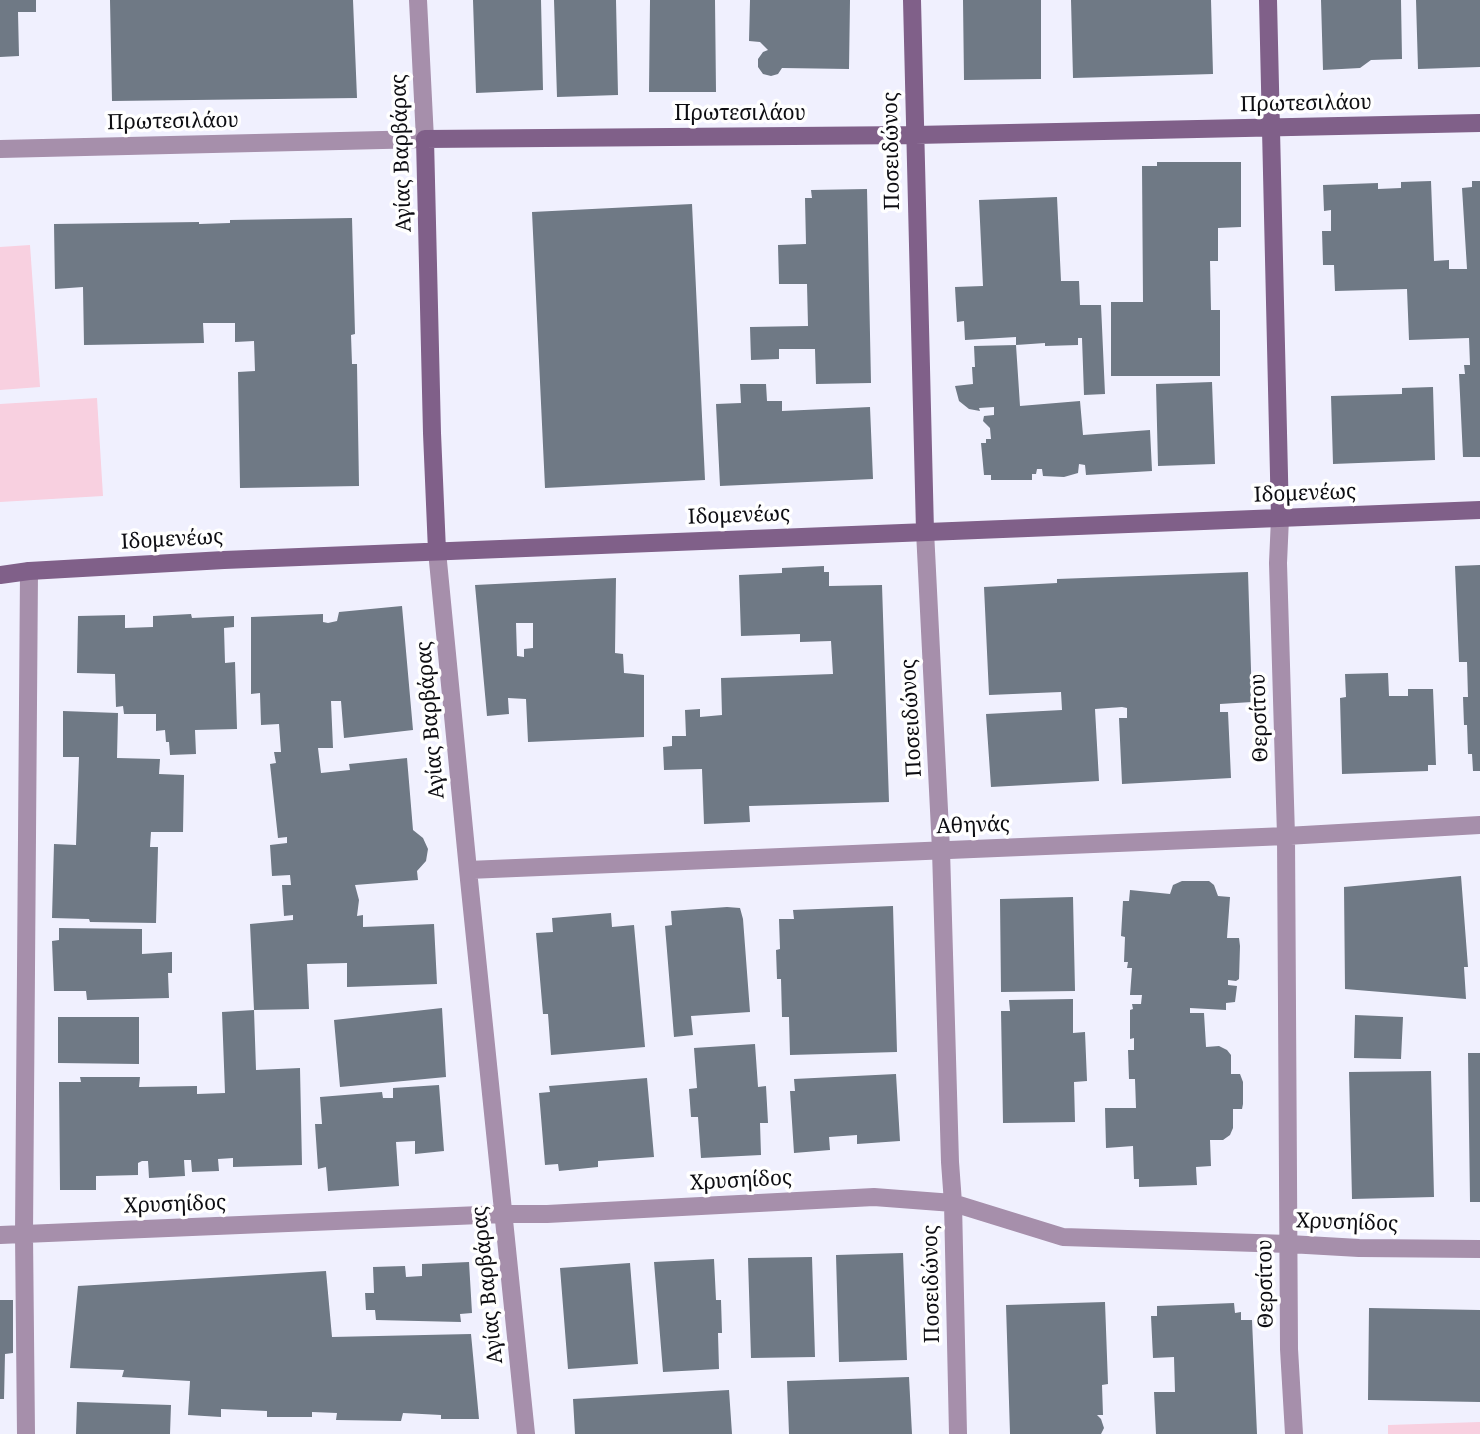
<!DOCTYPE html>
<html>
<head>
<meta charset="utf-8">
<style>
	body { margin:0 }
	canvas { display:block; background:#f0f0fe }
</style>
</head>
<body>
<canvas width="1480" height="1434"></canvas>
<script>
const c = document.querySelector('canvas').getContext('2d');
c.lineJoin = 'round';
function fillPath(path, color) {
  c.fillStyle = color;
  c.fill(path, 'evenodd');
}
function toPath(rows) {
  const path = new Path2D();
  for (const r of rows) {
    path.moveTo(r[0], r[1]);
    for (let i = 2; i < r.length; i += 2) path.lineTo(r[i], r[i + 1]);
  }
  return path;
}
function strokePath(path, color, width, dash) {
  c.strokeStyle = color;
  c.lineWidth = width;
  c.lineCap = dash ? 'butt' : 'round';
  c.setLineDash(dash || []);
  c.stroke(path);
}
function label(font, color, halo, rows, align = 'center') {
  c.font = font + ' "Noto Serif",serif';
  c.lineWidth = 7;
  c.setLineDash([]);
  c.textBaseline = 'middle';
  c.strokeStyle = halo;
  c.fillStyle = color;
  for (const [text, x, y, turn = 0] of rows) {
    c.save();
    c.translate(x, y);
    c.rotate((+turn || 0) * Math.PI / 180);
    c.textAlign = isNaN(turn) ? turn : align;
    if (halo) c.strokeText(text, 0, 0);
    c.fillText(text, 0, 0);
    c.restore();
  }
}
const green = toPath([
	[30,245,40,387,0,390,0,247],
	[97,398,103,496,0,502,0,404],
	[1480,1422,1480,1434,1388,1434,1388,1425]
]);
const building = toPath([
	[0,0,36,0,36,12,18,12,19,56,0,57],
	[110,0,353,0,357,98,112,101],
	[473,0,541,0,543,90,476,93],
	[554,0,616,0,618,95,557,97],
	[650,0,715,0,716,92,649,92],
	[750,0,850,0,849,69,782,68,778,74,771,76,763,74,758,67,758,59,763,52,768,50,760,42,749,41],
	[963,0,1041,0,1041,79,964,80],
	[1071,0,1211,0,1213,74,1073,78],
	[1321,0,1401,0,1402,59,1371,60,1360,68,1323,70],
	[1416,0,1480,0,1480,67,1418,69],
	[1157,162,1241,162,1241,227,1218,228,1218,261,1210,261,1211,310,1220,310,1220,376,1111,376,1111,302,1143,302,1142,166,1157,166],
	[1431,181,1434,261,1449,260,1449,269,1467,269,1462,188,1472,187,1472,181,1480,181,1480,457,1463,457,1459,374,1465,374,1464,365,1470,365,1469,338,1409,340,1407,289,1335,291,1334,265,1323,265,1322,231,1331,231,1331,210,1324,211,1323,185,1378,183,1378,189,1401,188,1401,182],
	[867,189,871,383,816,384,815,349,779,349,779,359,751,360,750,327,808,326,807,284,779,284,778,245,806,244,805,198,812,198,811,190],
	[1057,197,1061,281,1079,281,1080,305,1101,305,1105,394,1084,395,1082,338,1078,338,1078,345,1045,346,1045,343,1016,345,1016,337,965,340,964,321,957,322,955,287,983,286,979,200],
	[692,204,705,480,545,488,532,212],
	[352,218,355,334,351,335,352,364,357,364,359,486,240,488,238,372,255,371,254,341,235,342,235,323,203,323,204,343,84,345,83,287,55,289,54,224,199,222,199,224,230,223,230,220],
	[1016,345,1020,406,1080,401,1083,435,1150,430,1152,471,1086,475,1085,465,1079,464,1078,473,1064,477,1043,476,1042,469,1037,469,1036,474,1032,474,1032,480,991,480,991,475,984,475,981,443,986,443,986,439,991,439,990,428,983,421,984,416,994,415,994,407,979,408,980,411,969,409,959,401,955,386,973,384,972,367,975,367,974,346],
	[1212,382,1215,464,1158,466,1156,384],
	[740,384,766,384,767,401,782,401,782,411,870,407,873,479,720,486,716,404,741,403],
	[1433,387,1435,460,1333,464,1331,396,1402,394,1402,388],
	[1480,565,1480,771,1473,771,1472,754,1468,754,1467,725,1464,725,1463,697,1468,697,1467,662,1459,662,1455,566],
	[824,566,824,572,829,572,829,586,882,585,889,802,749,806,750,822,704,824,702,769,664,770,663,747,672,746,672,736,686,736,685,710,700,709,700,717,722,715,721,678,833,674,831,641,800,642,800,634,741,636,739,575,782,573,782,568],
	[1248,572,1252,702,1220,704,1220,712,1228,712,1231,778,1122,784,1119,718,1127,718,1127,708,1122,707,1095,709,1099,781,991,787,986,714,1062,710,1061,692,989,695,984,587,1057,583,1057,579],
	[616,578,615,653,623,654,624,673,644,675,644,737,528,742,526,699,508,698,509,714,487,716,475,585],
	[516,623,533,623,533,648,524,649,524,657,517,656],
	[402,606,413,730,344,738,341,701,331,701,333,748,318,748,321,773,350,770,349,764,407,758,413,830,423,838,428,849,426,861,417,871,418,880,355,885,359,900,357,916,363,915,363,927,434,924,437,984,347,987,347,963,307,964,309,1009,254,1010,250,924,293,920,293,915,284,916,282,885,291,885,290,875,272,876,270,845,287,843,287,837,278,838,270,764,276,763,274,752,281,752,279,724,261,725,260,693,251,694,251,617,323,614,323,622,328,623,337,621,339,612],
	[191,614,192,618,234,616,234,627,224,628,225,663,235,662,237,729,195,730,196,754,170,755,169,742,166,742,165,730,156,731,156,714,124,714,123,706,116,707,115,674,77,673,78,616,125,615,125,628,153,627,153,616],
	[1388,673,1389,696,1408,696,1408,689,1433,689,1436,765,1428,765,1428,771,1342,774,1340,698,1346,697,1345,674],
	[63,711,118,713,117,758,160,759,159,774,184,775,183,832,151,832,150,847,158,847,156,923,90,922,89,919,52,918,54,844,76,845,79,757,63,757],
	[1461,876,1468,967,1464,967,1466,999,1345,989,1344,887],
	[1182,881,1209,881,1214,885,1218,896,1230,897,1227,938,1239,938,1240,946,1239,979,1236,981,1228,980,1228,985,1237,986,1235,1002,1226,1003,1226,1010,1190,1008,1190,1013,1204,1013,1206,1047,1219,1046,1227,1050,1231,1055,1231,1074,1240,1074,1243,1082,1243,1104,1242,1109,1233,1109,1233,1128,1230,1135,1223,1140,1210,1140,1211,1166,1196,1167,1197,1185,1139,1187,1139,1179,1134,1179,1133,1146,1106,1148,1105,1108,1136,1108,1135,1079,1129,1079,1128,1050,1134,1050,1134,1038,1130,1039,1130,1010,1133,1009,1132,1004,1141,1004,1142,995,1130,995,1132,968,1127,968,1128,962,1124,962,1125,937,1121,936,1123,901,1129,901,1130,890,1170,894,1173,885],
	[1073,897,1075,991,1001,992,1000,899],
	[893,906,897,1052,790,1055,789,1017,782,1017,781,979,777,979,776,950,780,949,779,919,794,919,793,910],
	[727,907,740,908,743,919,750,1012,691,1016,693,1035,674,1037,665,926,672,925,671,911],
	[611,913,612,927,634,925,645,1047,551,1055,548,1014,543,1014,536,933,553,932,552,918],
	[59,928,142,929,142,954,172,952,172,973,168,973,169,998,87,1000,86,991,54,991,52,941,59,940],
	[1073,999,1073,1033,1085,1032,1087,1081,1074,1082,1075,1122,1003,1123,1001,1011,1010,1011,1009,1000],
	[442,1008,446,1077,340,1087,334,1020],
	[254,1010,256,1070,300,1068,302,1165,233,1167,233,1158,218,1159,219,1171,192,1172,191,1160,184,1160,185,1176,149,1178,148,1161,142,1161,138,1163,138,1175,96,1176,96,1190,60,1190,59,1082,81,1082,80,1077,140,1077,139,1087,197,1086,197,1094,225,1093,222,1012],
	[1355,1015,1403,1017,1401,1059,1354,1058],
	[58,1017,139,1017,139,1064,58,1063],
	[755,1044,758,1087,766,1086,768,1123,760,1123,761,1155,701,1158,698,1117,691,1117,689,1089,697,1088,694,1048],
	[1468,1053,1480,1053,1480,1202,1470,1202],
	[1431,1071,1434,1197,1352,1199,1349,1072],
	[896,1074,900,1141,857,1144,857,1135,829,1137,830,1150,794,1153,790,1091,795,1091,794,1079],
	[647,1078,654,1157,598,1161,598,1167,559,1171,558,1164,545,1165,539,1093,550,1092,549,1086],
	[439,1085,444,1151,415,1154,415,1141,396,1142,399,1186,328,1191,326,1167,318,1169,315,1124,322,1124,320,1097,382,1092,383,1098,393,1098,393,1088],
	[903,1253,907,1360,839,1362,836,1255],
	[812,1257,815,1357,751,1358,748,1258],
	[714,1259,716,1300,721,1300,722,1333,718,1333,719,1369,663,1372,654,1262],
	[469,1262,472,1313,460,1314,461,1322,376,1320,375,1310,366,1310,365,1293,374,1293,373,1267,405,1266,406,1277,422,1276,422,1264],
	[630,1263,638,1364,568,1369,560,1268],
	[326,1271,332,1337,471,1334,479,1419,441,1419,441,1415,403,1413,401,1421,336,1420,337,1413,312,1412,312,1417,267,1417,267,1411,221,1409,221,1417,188,1415,190,1381,122,1377,124,1370,70,1368,78,1286],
	[0,1300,13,1300,13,1353,5,1354,4,1399,0,1399],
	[1105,1302,1108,1384,1102,1385,1103,1415,1097,1415,1101,1419,1104,1428,1101,1434,1010,1434,1006,1305],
	[1234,1303,1235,1313,1241,1312,1241,1320,1252,1320,1257,1434,1156,1434,1154,1392,1175,1392,1174,1357,1153,1358,1151,1316,1157,1316,1157,1306],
	[1369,1308,1480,1310,1480,1402,1368,1400],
	[909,1377,912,1434,789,1434,787,1381],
	[729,1390,732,1434,575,1434,573,1399],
	[77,1402,171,1405,170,1434,76,1434]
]);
const street = toPath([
	[0,149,425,139,418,0],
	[1280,518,1278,563,1286,836,1289,1349,1294,1434],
	[925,531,941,850,950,1162,953,1203,958,1434],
	[437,551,468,870,526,1434],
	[468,870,1286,836,1480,825],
	[0,1235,504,1214,547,1214,874,1197,953,1203,1063,1237,1289,1244,1359,1248,1480,1249],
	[26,1434,24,1234,29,571]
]);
const secondary = toPath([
	[912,0,925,531],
	[1268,0,1280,518],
	[437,551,432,433,425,139,915,135,1480,123],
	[0,575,29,571,224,560,1480,510]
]);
const streetNames = [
	["Πρωτεσιλάου",1306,104,-1],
	["Πρωτεσιλάου",740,114],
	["Πρωτεσιλάου",173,122,-1],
	["Ποσειδώνος",892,151,-91],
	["Αγίας Βαρβάρας",402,153,-92],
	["Ιδομενέως",1305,494,-2],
	["Ιδομενέως",739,516,-2],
	["Ιδομενέως",172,540,-3],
	["Ποσειδώνος",912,718,-93],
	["Θερσίτου",1260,718,-92],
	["Αγίας Βαρβάρας",431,720,-95],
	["Αθηνάς",973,826,-2],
	["Χρυσηίδος",741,1181,-3],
	["Χρυσηίδος",175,1205,-2],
	["Χρυσηίδος",1347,1223,2],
	["Ποσειδώνος",932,1284,-91],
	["Θερσίτου",1266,1284,-91],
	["Αγίας Βαρβάρας",488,1285,-96]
];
fillPath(green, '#f8d0e0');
fillPath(building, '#6f7985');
strokePath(street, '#a68fab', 18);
strokePath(secondary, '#806089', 18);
label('21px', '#0d0d12', '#fff', streetNames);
</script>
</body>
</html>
